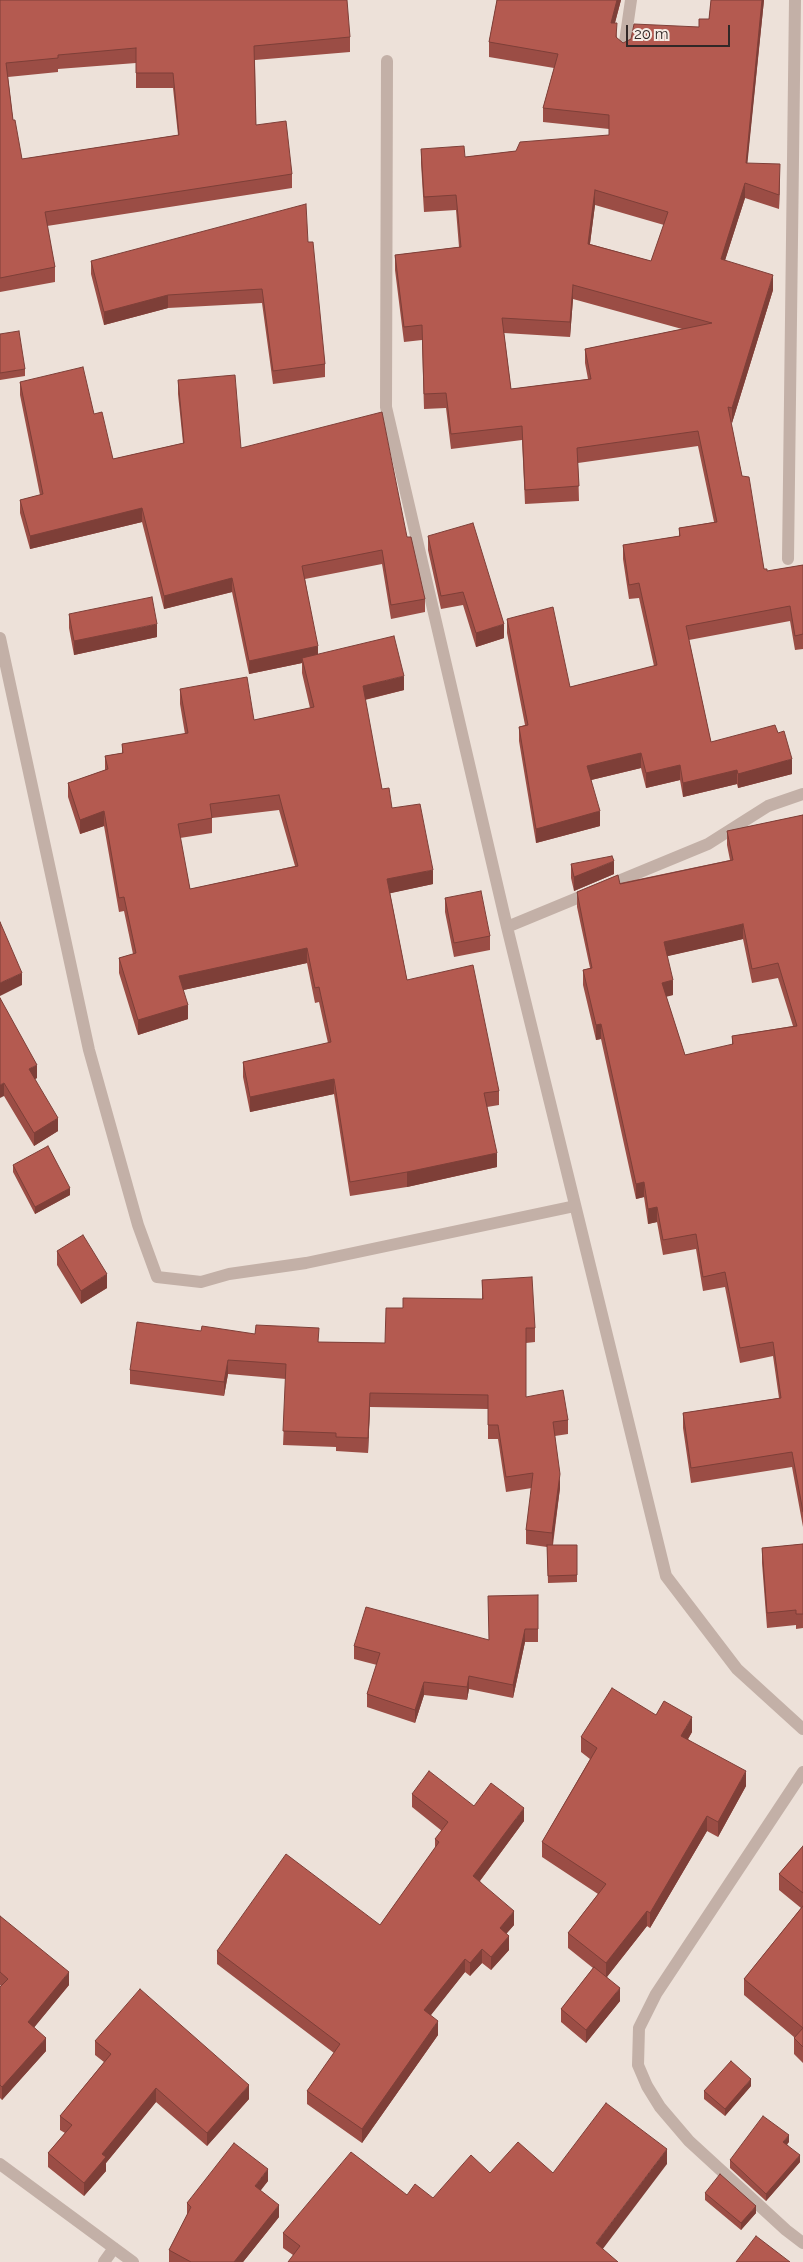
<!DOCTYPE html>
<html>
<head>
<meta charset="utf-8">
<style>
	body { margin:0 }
	#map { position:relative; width:803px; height:2262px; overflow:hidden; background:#ede1d9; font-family:Raleway,sans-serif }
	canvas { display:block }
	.scale { position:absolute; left:626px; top:25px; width:104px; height:22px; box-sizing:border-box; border:2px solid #312827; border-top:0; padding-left:6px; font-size:15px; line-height:18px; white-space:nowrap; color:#312827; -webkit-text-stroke:4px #f6ece5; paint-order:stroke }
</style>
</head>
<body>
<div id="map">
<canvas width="803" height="2262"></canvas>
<div class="scale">20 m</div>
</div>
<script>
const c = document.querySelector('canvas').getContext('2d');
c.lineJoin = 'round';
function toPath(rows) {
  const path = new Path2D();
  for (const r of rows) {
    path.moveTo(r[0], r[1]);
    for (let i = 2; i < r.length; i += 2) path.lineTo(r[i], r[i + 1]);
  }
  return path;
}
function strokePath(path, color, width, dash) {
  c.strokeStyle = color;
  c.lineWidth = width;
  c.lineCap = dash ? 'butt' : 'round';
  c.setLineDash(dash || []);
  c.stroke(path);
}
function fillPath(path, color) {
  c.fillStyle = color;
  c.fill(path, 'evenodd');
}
const minor = toPath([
	[624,49,631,0],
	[387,61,386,407,507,927,666,1576,737,1669,803,1729],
	[788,559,795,0],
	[0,638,89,1050,138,1225,157,1277,201,1282,229,1274,306,1263,575,1206],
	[507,927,708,844,768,806,803,794],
	[803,1772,656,1994,639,2028,638,2065,647,2086,660,2107,689,2141,786,2230,803,2243],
	[0,2164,133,2262],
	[104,2262,114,2248]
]);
const wall = toPath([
	[0,0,350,37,350,52,255,60,256,125,292,174,292,188,47,226,55,267,55,282,0,292],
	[136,63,136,88,173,88,178,135,22,159,13,120,8,77,58,72,58,69],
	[497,0,621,0,615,23,617,38,623,43,699,27,709,19,711,0,764,0,747,163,780,178,779,209,745,198,725,260,773,290,732,423,731,422,742,476,764,569,767,571,803,565,803,649,795,650,790,621,689,640,711,742,778,733,792,774,738,788,737,784,683,797,680,780,646,788,641,768,591,780,600,826,536,843,519,741,519,727,525,725,507,633,507,619,570,687,654,666,639,598,629,599,623,559,623,545,679,536,679,528,714,522,698,446,578,463,579,501,525,504,522,440,451,449,446,408,424,409,422,340,404,342,395,270,395,255,459,247,456,210,424,212,421,163,421,149,465,157,516,151,609,135,609,129,543,122,543,108,554,68,489,57,489,42],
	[595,205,664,225,651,261,590,244],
	[573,299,682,329,585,349,585,363,588,379,511,389,504,333,570,337],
	[308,242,325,364,325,377,273,384,262,303,168,308,104,325,91,274,91,261],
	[0,334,25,369,25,376,0,380],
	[178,380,241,448,407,537,425,599,425,612,391,619,382,564,305,579,318,654,404,690,365,700,382,789,433,884,390,893,407,980,499,1091,499,1105,487,1107,497,1167,407,1187,350,1196,334,1094,250,1112,243,1077,243,1062,328,1043,319,1002,315,1003,307,963,183,990,188,1019,138,1035,119,973,119,958,133,954,124,911,119,912,104,826,80,834,68,797,68,783,105,770,105,756,122,753,122,744,185,734,180,704,180,689,254,720,310,708,302,673,302,663,249,674,232,592,164,609,142,522,30,549,20,513,20,500,40,495,20,395,20,382,94,414,113,459,183,443,178,394],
	[279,810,295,866,190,889,180,838,212,833,212,818],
	[428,536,504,638,476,647,463,605,441,609,428,550],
	[69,614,157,637,74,655,69,628],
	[803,815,803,1527,792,1467,691,1483,683,1428,683,1413,779,1398,773,1356,740,1363,725,1287,703,1291,696,1249,663,1255,657,1222,648,1224,644,1197,636,1199,601,1039,596,1040,583,985,583,970,590,968,577,907,577,892,730,860,727,845,727,831],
	[743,939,752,983,778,978,793,1026,732,1036,732,1045,685,1055,666,996,673,995,667,956],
	[571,864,614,874,574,891,571,878],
	[445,898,490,936,490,950,454,957,445,912],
	[0,998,37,1078,35,1079,58,1131,34,1146,4,1096],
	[13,1165,70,1195,35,1214,13,1172],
	[57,1251,107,1288,81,1304,57,1265],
	[482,1280,535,1328,535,1342,526,1343,526,1397,568,1420,568,1434,555,1436,560,1488,553,1545,577,1545,577,1582,548,1583,547,1547,526,1544,526,1530,532,1488,506,1492,498,1439,488,1439,488,1409,370,1407,368,1453,336,1451,336,1447,283,1445,286,1379,228,1374,224,1396,130,1384,130,1370,201,1331,255,1334,319,1342,385,1343,403,1308,482,1299],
	[803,1544,803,1628,796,1629,796,1625,767,1628,762,1563,762,1548],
	[538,1595,538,1642,525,1642,513,1698,469,1689,467,1700,424,1695,415,1723,367,1707,367,1694,377,1665,354,1659,354,1646,489,1640],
	[656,1715,692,1732,688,1739,746,1786,718,1837,707,1831,650,1928,647,1926,607,1977,620,2001,586,2043,561,2022,561,2009,593,1968,568,1948,568,1933,598,1894,542,1857,542,1842,590,1759,581,1752,581,1737],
	[412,1794,474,1806,524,1821,480,1881,514,1925,506,1934,509,1950,491,1970,482,1963,470,1976,465,1972,430,2015,438,2035,362,2143,307,2104,307,2091,334,2053,217,1964,217,1951,380,1925,435,1848,435,1839,442,1831,412,1807],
	[803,1846,803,2063,794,2054,794,2037,744,1995,744,1979,801,1908,779,1890,779,1874],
	[0,1916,69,1985,34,2027,46,2051,2,2100,0,2098,0,1987,1,1986,0,1985],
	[95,2041,249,2099,207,2146,156,2102,106,2163,106,2171,84,2196,48,2167,48,2153,65,2133,60,2130,60,2116,104,2062,95,2055],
	[751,2086,725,2116,704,2099,704,2091],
	[789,2142,787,2144,800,2162,766,2201,730,2168,730,2160],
	[667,2164,293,2255,283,2248,283,2233,407,2195,433,2198,490,2173,553,2173],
	[268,2181,260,2190,279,2217,243,2262,169,2262,169,2250,187,2215,187,2203],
	[705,2193,756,2213,741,2230,705,2200]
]);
const shadedWall = toPath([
	[617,0,621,0,611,37,611,23],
	[762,0,764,0,746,177,746,163],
	[780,164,780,178,779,209,779,195],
	[745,183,745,198,721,273,721,259],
	[595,190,595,205,588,258,588,244],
	[773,275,773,290,732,423,732,408],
	[573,285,573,299,570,337,570,322],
	[168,295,168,308,104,325,104,312],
	[142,508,142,522,30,549,30,536],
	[232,578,232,592,164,609,164,596],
	[157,624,157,637,74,655,74,641],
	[504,624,504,638,476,647,476,633],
	[318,646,318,659,302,658,302,663,249,674,249,661],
	[404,676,404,690,363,700,363,686],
	[641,753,641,768,587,781,587,766],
	[792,759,792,774,738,788,738,774],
	[680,765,680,780,646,788,646,773],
	[737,770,737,784,683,797,683,783],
	[104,811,104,826,80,834,80,820],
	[600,811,600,826,536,843,536,829],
	[614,861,614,874,574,891,574,877],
	[433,870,433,884,387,894,387,879],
	[743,924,743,939,664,957,664,942],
	[307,948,307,963,179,991,179,976],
	[22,973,22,985,0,996,0,983],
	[673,980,673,995,662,998,662,983],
	[188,1005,188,1019,138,1035,138,1020],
	[601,1024,601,1039,596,1040,596,1025],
	[37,1065,37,1078,29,1082,29,1069],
	[334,1079,334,1094,250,1112,250,1097],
	[4,1083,4,1096,0,1098,0,1085],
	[58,1118,58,1131,34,1146,34,1133],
	[497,1153,497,1167,407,1187,407,1172],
	[644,1182,644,1197,636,1199,636,1184],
	[70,1188,70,1195,35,1214,35,1207],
	[657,1207,657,1222,648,1224,648,1209],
	[107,1274,107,1288,81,1304,81,1291],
	[228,1360,228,1374,224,1396,224,1382],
	[370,1393,370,1407,368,1453,368,1438],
	[560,1474,560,1488,552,1547,552,1533],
	[525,1629,525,1642,513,1698,513,1685],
	[469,1676,469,1689,467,1700,467,1687],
	[424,1682,424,1695,415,1723,415,1710],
	[692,1717,692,1732,681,1751,681,1736],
	[746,1771,746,1786,718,1837,718,1822],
	[524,1808,524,1821,473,1890,473,1876],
	[707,1816,707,1831,650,1928,650,1913],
	[514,1911,514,1925,500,1941,500,1928],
	[647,1911,647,1926,606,1978,606,1963],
	[509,1936,509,1950,491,1970,491,1957],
	[482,1949,482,1963,470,1976,470,1963],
	[465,1959,465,1972,424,2024,424,2010],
	[69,1972,69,1985,28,2035,28,2022],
	[620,1988,620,2001,586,2043,586,2030],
	[438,2021,438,2035,362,2143,362,2129],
	[46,2038,46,2051,2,2100,2,2087],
	[751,2079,751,2086,725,2116,725,2109],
	[249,2085,249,2099,207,2146,207,2133],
	[156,2088,156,2102,106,2163,106,2171,84,2196,84,2183,102,2154],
	[789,2135,789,2142,783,2149,783,2142],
	[667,2149,667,2164,596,2258,596,2243],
	[800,2155,800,2162,766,2201,766,2194],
	[268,2169,268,2181,255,2198,255,2186],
	[279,2205,279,2217,243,2262,234,2262],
	[756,2206,756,2213,741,2230,741,2223]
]);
const building = toPath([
	[0,0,347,0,350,37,254,46,256,125,286,121,292,174,45,212,55,267,0,278,0,0],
	[136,48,136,73,173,73,179,135,22,159,15,120,13,120,6,63,58,58,58,55,136,48],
	[497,0,617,0,611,23,617,23,616,37,623,43,631,39,634,24,699,27,699,19,709,19,711,0,762,0,746,163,780,164,779,195,745,183,721,259,773,275,732,408,728,407,742,476,749,477,764,569,767,569,767,571,803,565,803,634,795,636,790,606,686,626,711,742,775,725,778,733,784,731,792,759,738,774,737,770,683,783,680,765,646,773,641,753,587,766,600,811,536,829,519,727,528,725,507,619,553,607,570,687,657,665,639,583,629,585,623,545,680,536,679,528,717,522,698,431,577,448,579,486,525,490,522,426,451,434,446,393,424,394,422,325,404,327,395,255,461,247,456,195,424,197,421,149,464,146,465,157,516,151,520,142,609,135,609,115,543,108,558,54,489,42,497,0],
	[595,190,668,212,651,261,588,244,595,190],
	[573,285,712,323,585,349,591,379,511,389,502,318,570,322,573,285],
	[306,204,308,242,313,242,325,364,273,371,262,289,168,295,104,312,91,261,306,204],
	[19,331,25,369,0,373,0,334,19,331],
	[83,367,94,414,102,412,113,459,184,443,178,380,235,375,241,448,382,412,407,537,411,537,425,599,391,605,382,550,302,566,318,646,249,661,232,578,164,596,142,508,30,536,20,500,43,494,20,382,83,367],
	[473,523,504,624,476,633,463,592,441,596,428,536,473,523],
	[152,597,157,624,74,641,69,614,152,597],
	[394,636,404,676,363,686,382,789,389,788,392,808,420,804,433,870,387,879,407,980,473,965,499,1091,484,1093,497,1153,407,1172,350,1182,334,1079,250,1097,243,1062,331,1042,319,987,315,988,307,948,179,976,188,1005,138,1020,119,958,136,953,124,897,119,898,104,811,80,820,68,783,108,769,105,756,123,753,122,744,188,733,180,689,247,677,254,720,314,707,302,658,394,636],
	[279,795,298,866,190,889,178,824,212,818,210,804,279,795],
	[803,815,803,1512,792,1452,691,1468,683,1413,781,1398,773,1342,740,1348,725,1272,703,1277,696,1234,663,1240,657,1207,648,1209,644,1182,636,1184,601,1024,596,1025,583,970,592,968,577,892,618,875,620,884,733,860,727,831,803,815],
	[743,924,752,969,778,963,797,1026,732,1036,733,1044,685,1055,662,983,673,980,664,942,743,924],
	[612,856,614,861,574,877,571,864,612,856],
	[481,891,490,936,454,943,445,898,481,891],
	[0,922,22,973,0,983,0,922],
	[0,998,37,1065,29,1069,58,1118,34,1133,4,1083,0,1085,0,998],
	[48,1146,70,1188,35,1207,13,1165,48,1146],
	[83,1235,107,1274,81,1291,57,1251,83,1235],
	[532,1277,535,1328,526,1328,526,1397,563,1390,568,1420,553,1422,560,1474,552,1533,526,1530,533,1473,506,1477,498,1425,488,1425,488,1395,370,1393,368,1438,336,1437,336,1433,283,1431,286,1364,228,1360,224,1382,130,1370,137,1322,201,1331,202,1326,255,1334,256,1325,319,1328,318,1342,385,1343,386,1308,403,1308,403,1298,483,1299,482,1280,532,1277],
	[803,1544,803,1614,796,1614,796,1610,767,1613,762,1548,803,1544],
	[547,1545,577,1545,577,1575,548,1576,547,1545],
	[538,1595,538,1629,525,1629,513,1685,469,1676,467,1687,424,1682,415,1710,367,1694,380,1653,354,1646,366,1607,489,1640,488,1596,538,1595],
	[612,1688,656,1715,664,1701,692,1717,681,1736,746,1771,718,1822,707,1816,650,1913,647,1911,606,1963,568,1933,606,1884,542,1842,597,1748,581,1737,612,1688],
	[429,1771,474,1806,491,1783,524,1808,473,1876,514,1911,500,1928,509,1936,491,1957,482,1949,470,1963,465,1959,424,2010,438,2021,362,2129,307,2091,340,2044,217,1951,286,1854,380,1925,439,1842,435,1839,448,1822,412,1794,429,1771],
	[803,1846,803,1893,779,1874,803,1846],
	[803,1906,803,2047,794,2038,803,2028,744,1979,803,1906],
	[0,1916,69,1972,28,2022,46,2038,2,2087,0,2085,0,1987,8,1979,0,1972,0,1916],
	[594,1967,620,1988,586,2030,561,2009,594,1967],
	[140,1989,249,2085,207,2133,156,2088,102,2154,106,2157,84,2183,48,2153,72,2125,60,2116,111,2054,95,2041,140,1989],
	[731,2061,751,2079,725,2109,704,2091,731,2061],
	[606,2103,667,2149,596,2243,618,2262,288,2262,300,2246,283,2233,351,2152,407,2195,415,2184,433,2198,471,2155,490,2173,518,2142,553,2173,606,2103],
	[763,2116,789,2135,783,2142,800,2155,766,2194,730,2160,763,2116],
	[234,2143,268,2169,255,2186,279,2205,234,2262,191,2262,169,2250,191,2207,187,2203,234,2143],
	[720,2174,756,2206,741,2223,705,2193,720,2174],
	[756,2236,790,2262,736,2262,756,2236]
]);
strokePath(minor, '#c3b0a7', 12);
fillPath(wall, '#9b4d45');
fillPath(shadedWall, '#7e3f38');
fillPath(building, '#b45a50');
strokePath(building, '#7e3f38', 1);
</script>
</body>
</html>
